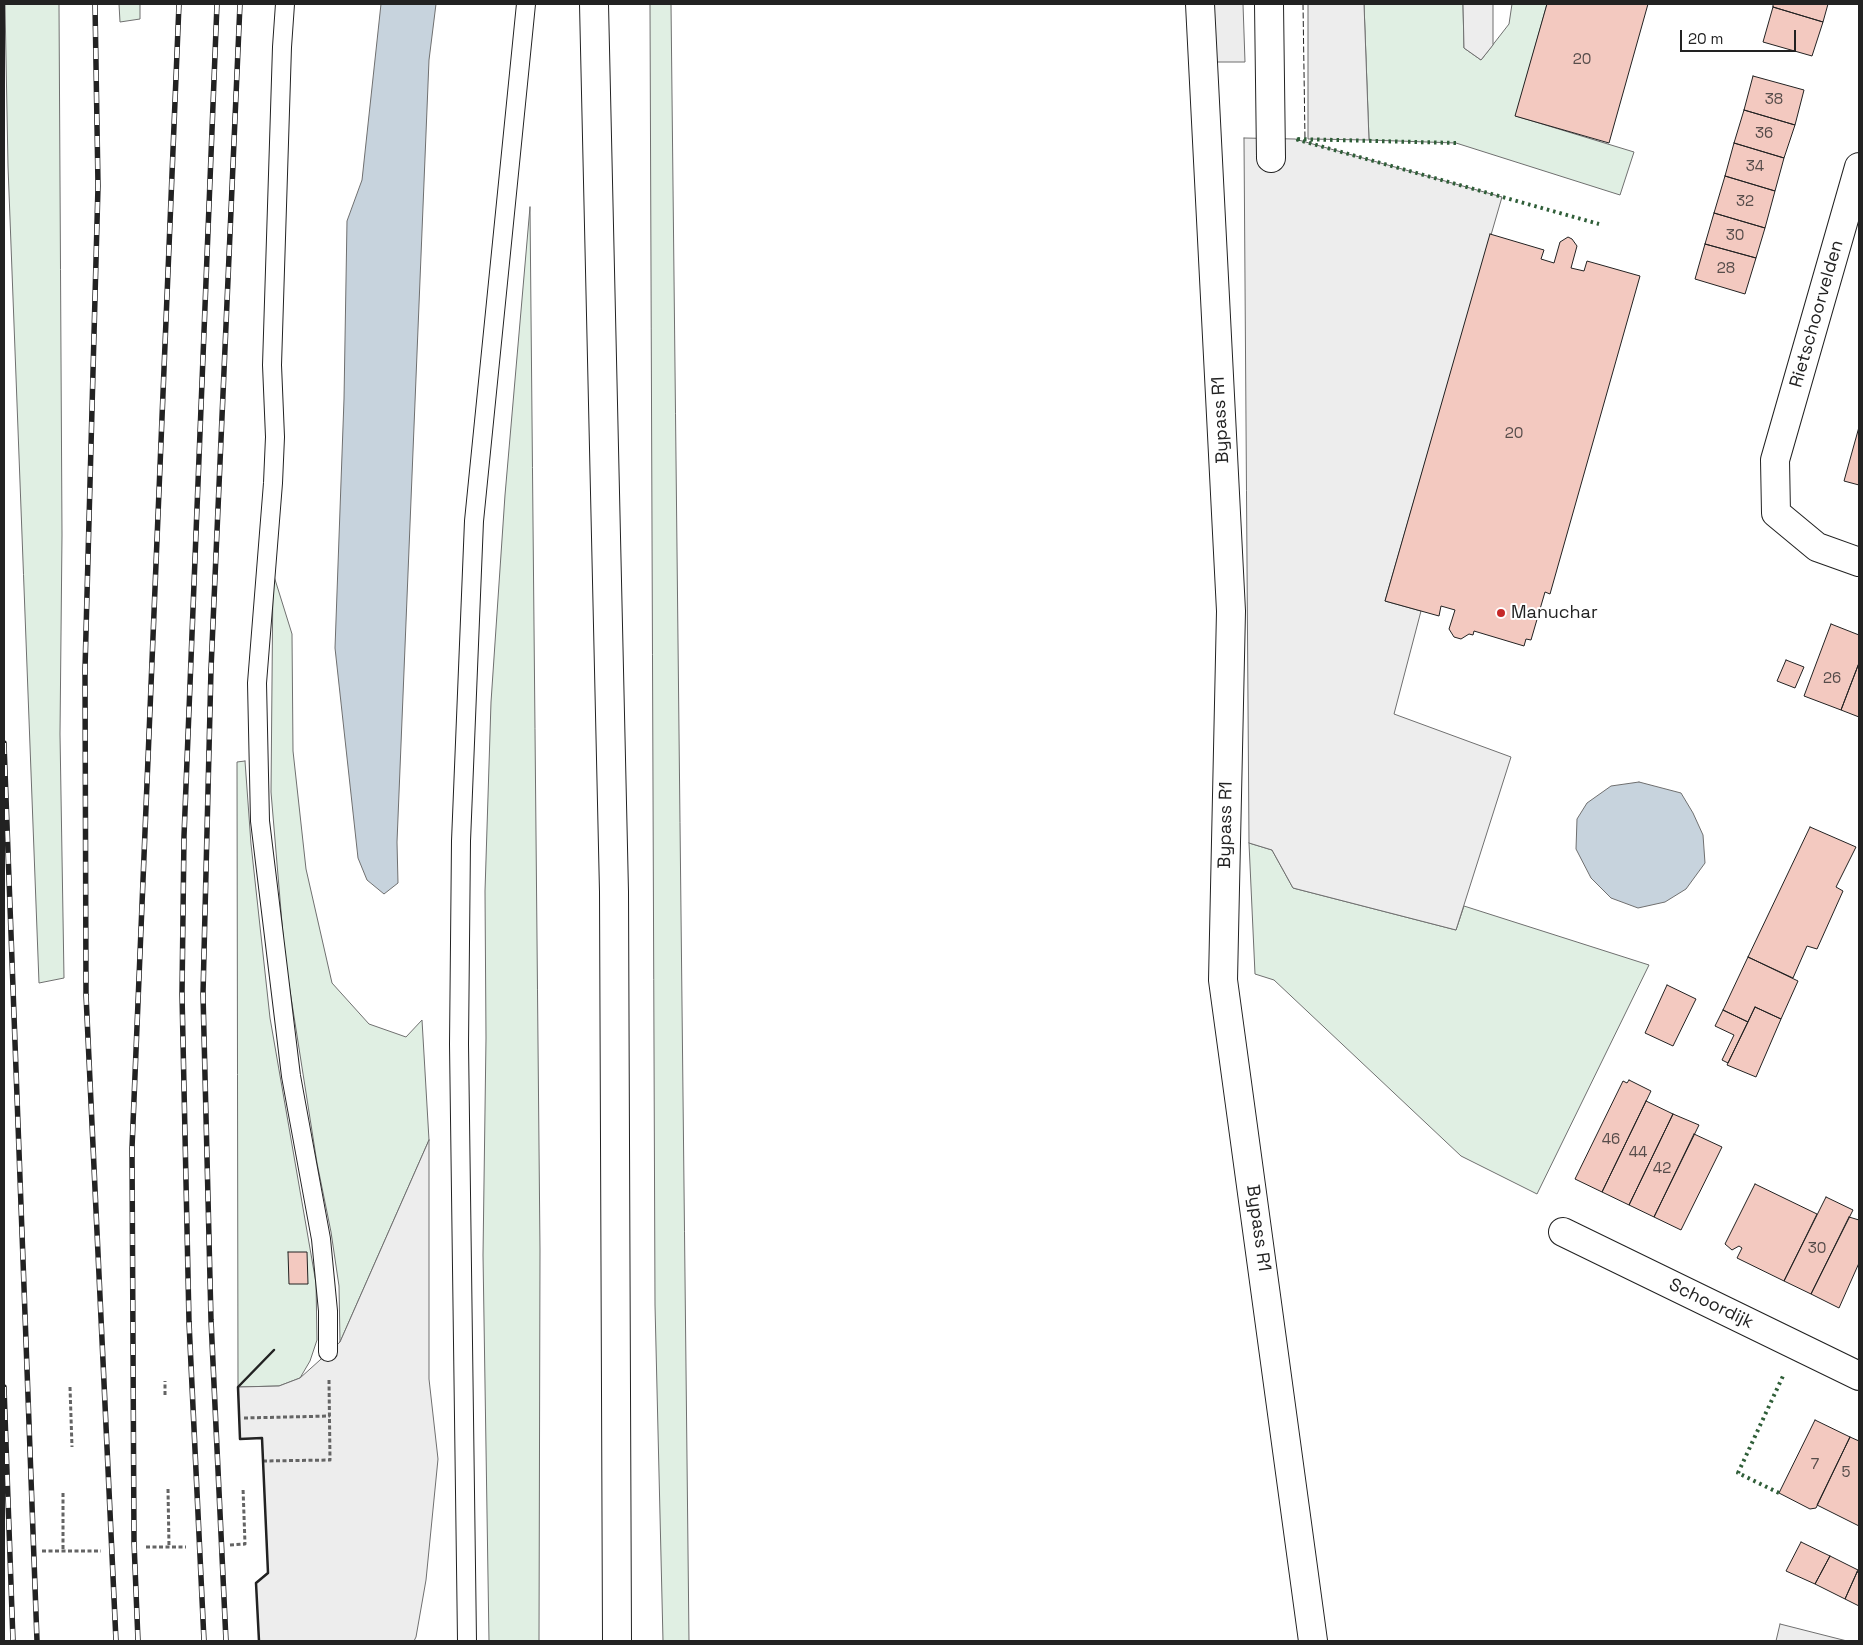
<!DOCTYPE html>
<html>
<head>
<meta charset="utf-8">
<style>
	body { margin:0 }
	#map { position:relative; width:1863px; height:1645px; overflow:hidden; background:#fff; font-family:"Space Grotesk",sans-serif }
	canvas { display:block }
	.frame { position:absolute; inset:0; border:5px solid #222; pointer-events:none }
	.scale { position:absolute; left:1680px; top:30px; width:116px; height:22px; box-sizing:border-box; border:2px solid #222; border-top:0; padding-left:6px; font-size:15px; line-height:18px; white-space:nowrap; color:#222; -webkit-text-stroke:4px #fff; paint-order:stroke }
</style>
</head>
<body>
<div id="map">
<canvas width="1863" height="1645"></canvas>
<div class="frame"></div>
<div class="scale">20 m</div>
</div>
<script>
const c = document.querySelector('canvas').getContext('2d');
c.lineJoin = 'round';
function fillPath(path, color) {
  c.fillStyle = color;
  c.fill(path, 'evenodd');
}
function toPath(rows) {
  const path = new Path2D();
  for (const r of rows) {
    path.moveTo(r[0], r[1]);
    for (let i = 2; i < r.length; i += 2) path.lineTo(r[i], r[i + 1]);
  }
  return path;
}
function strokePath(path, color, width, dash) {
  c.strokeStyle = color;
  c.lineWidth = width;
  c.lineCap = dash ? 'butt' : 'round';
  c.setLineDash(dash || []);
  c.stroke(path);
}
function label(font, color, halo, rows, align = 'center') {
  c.font = font + ' "Space Grotesk",sans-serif';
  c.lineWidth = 4;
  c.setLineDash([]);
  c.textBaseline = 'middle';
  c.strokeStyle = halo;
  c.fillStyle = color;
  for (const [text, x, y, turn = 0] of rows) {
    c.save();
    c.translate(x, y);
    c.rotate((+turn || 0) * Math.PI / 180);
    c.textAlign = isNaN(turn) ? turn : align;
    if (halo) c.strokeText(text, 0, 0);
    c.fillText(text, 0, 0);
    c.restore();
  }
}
const green = toPath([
	[5,4,59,4,62,535,60,734,64,978,39,983,8,166,5,4],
	[119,4,140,4,140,19,120,22,119,4],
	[650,4,671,4,689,1641,663,1641,655,1305,650,4],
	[1364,4,1463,4,1464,48,1481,60,1509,24,1512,4,1547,4,1516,116,1634,152,1620,195,1456,143,1369,140,1364,4],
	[530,207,540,1250,539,1641,489,1641,483,1255,486,1038,485,891,491,702,505,495,530,207],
	[273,573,292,634,293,751,306,869,332,983,369,1024,406,1037,422,1020,429,1140,340,1342,339,1286,331,1232,317,1163,285,959,271,792,273,573],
	[245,761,251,844,270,1018,316,1283,317,1340,310,1361,300,1378,279,1386,238,1387,237,762,245,761],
	[1249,843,1272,850,1293,888,1456,930,1464,906,1649,965,1537,1194,1461,1156,1274,980,1255,974,1249,843]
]);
const parking = toPath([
	[1211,4,1243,4,1245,62,1212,62,1211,4],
	[1308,4,1364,4,1369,140,1308,139,1308,4],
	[1463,4,1493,4,1493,45,1481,60,1464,48,1463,4],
	[1244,138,1295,139,1502,197,1385,601,1421,611,1394,714,1511,757,1456,930,1293,888,1272,850,1249,843,1244,138],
	[429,1140,429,1379,438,1459,426,1580,416,1637,414,1641,259,1641,256,1583,268,1572,262,1438,240,1439,238,1387,279,1386,300,1378,340,1342,429,1140],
	[1780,1624,1847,1641,1776,1641,1780,1624]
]);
const water = toPath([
	[381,4,436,4,429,60,397,842,398,883,384,894,367,880,358,858,335,648,344,399,347,221,362,180,381,4],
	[1639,782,1681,793,1693,813,1703,835,1705,863,1686,889,1665,902,1638,908,1611,898,1591,878,1576,849,1577,819,1587,803,1611,786,1639,782]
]);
const building = toPath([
	[1547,4,1648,4,1609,143,1515,116,1547,4],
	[1773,4,1828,4,1823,22,1773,7,1773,4],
	[1773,7,1823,22,1812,56,1763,42,1773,7],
	[1753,76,1804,90,1795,125,1744,110,1753,76],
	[1744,110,1795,125,1784,158,1734,143,1744,110],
	[1734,143,1784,158,1775,191,1725,176,1734,143],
	[1725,176,1775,191,1765,228,1714,213,1725,176],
	[1714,213,1765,228,1756,258,1705,244,1714,213],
	[1490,234,1544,250,1541,259,1554,263,1560,242,1568,237,1572,239,1577,246,1571,268,1584,271,1587,261,1640,276,1550,594,1545,592,1531,640,1526,639,1524,646,1474,631,1473,635,1469,634,1461,639,1454,637,1449,629,1455,610,1441,606,1439,616,1385,601,1490,234],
	[1705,244,1756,258,1745,294,1695,279,1705,244],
	[1859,427,1859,485,1844,481,1859,427],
	[1831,624,1859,635,1859,663,1841,710,1804,696,1831,624],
	[1786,660,1804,667,1795,688,1777,681,1786,660],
	[1859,663,1859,717,1841,710,1859,663],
	[1810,827,1856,847,1836,887,1843,891,1817,949,1807,946,1793,978,1748,957,1810,827],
	[1748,957,1798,981,1781,1019,1755,1007,1748,1022,1723,1010,1748,957],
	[1667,985,1696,999,1673,1046,1645,1033,1667,985],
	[1755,1007,1781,1019,1756,1077,1727,1065,1755,1007],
	[1723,1010,1748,1022,1728,1063,1722,1060,1734,1035,1715,1026,1723,1010],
	[1629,1080,1651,1091,1602,1192,1575,1179,1623,1081,1627,1083,1629,1080],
	[1646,1101,1673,1114,1629,1205,1602,1192,1646,1101],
	[1673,1114,1699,1125,1654,1217,1629,1205,1673,1114],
	[1694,1134,1722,1147,1681,1230,1654,1217,1694,1134],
	[1755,1184,1817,1214,1784,1281,1737,1258,1742,1248,1739,1246,1732,1250,1725,1244,1755,1184],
	[1826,1197,1853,1210,1811,1294,1784,1281,1826,1197],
	[1849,1217,1859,1220,1859,1263,1839,1308,1811,1294,1849,1217],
	[288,1252,307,1252,308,1284,289,1284,288,1252],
	[1815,1420,1850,1437,1816,1508,1810,1509,1779,1493,1815,1420],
	[1850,1437,1859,1441,1859,1526,1817,1505,1850,1437],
	[1801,1542,1830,1556,1815,1584,1786,1571,1801,1542],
	[1830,1556,1858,1570,1845,1599,1815,1584,1830,1556],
	[1857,1572,1859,1573,1859,1606,1845,1599,1857,1572]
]);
const path = toPath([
	[70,1387,72,1447],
	[165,1395,165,1381],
	[244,1418,330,1416],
	[263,1461,330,1460,329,1380],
	[168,1489,169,1547],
	[63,1493,63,1551],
	[230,1545,245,1544,243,1488],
	[146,1547,186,1547],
	[42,1551,101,1551]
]);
const lane = toPath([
	[285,4,282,47,272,365,275,437,273,483,257,683,260,821,291,1076,321,1239,328,1311,328,1352],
	[467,1641,459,1044,461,841,474,521,526,4]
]);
const street = toPath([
	[1269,4,1271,158],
	[1859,167,1775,460,1776,513,1817,547,1859,562],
	[1563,1232,1859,1376]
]);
const highway = toPath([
	[594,4,614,892,617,1641],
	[1200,4,1231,611,1223,980,1313,1641]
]);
const rail = toPath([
	[95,4,98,186,85,669,86,995,116,1641],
	[4,743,37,1641],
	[4,1387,13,1641],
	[138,1641,134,1542,132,1148,179,4],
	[204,1641,189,1322,182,994,184,836,217,4],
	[226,1641,211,1320,203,994,211,669,240,4]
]);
const hedge = toPath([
	[1456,143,1295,139,1599,224],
	[1779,1493,1738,1473,1783,1376]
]);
const fence = toPath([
	[1303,4,1305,139]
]);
const wall = toPath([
	[259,1641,256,1583,268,1573,262,1438,240,1439,238,1387,274,1350]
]);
const markers = [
	[1501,613,5,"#c62828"]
];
const numberNames = [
	["20",1582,60],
	["38",1774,100],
	["36",1764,134],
	["34",1755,167],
	["32",1745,202],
	["30",1735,236],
	["28",1726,269],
	["20",1514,434],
	["26",1832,679],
	["46",1611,1140],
	["44",1638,1153],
	["42",1662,1169],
	["30",1817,1249],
	["7",1815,1465],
	["5",1846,1473]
];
const streetNames = [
	["Rietschoorvelden",1817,314,-74],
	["Bypass R1",1221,420,-93],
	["Bypass R1",1226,825,-89],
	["Bypass R1",1258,1228,82],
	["Schoordijk",1711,1304,26]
];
const poiNames = [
	["Manuchar",1511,613]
];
fillPath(green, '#e0efe3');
strokePath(green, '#6f6f6f', 1);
fillPath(parking, '#ededed');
strokePath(parking, '#6f6f6f', 1);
fillPath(water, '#c7d3dd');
strokePath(water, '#6f6f6f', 1);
fillPath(building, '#f3c9c0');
strokePath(building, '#222', 1);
strokePath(lane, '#222', 20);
strokePath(street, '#222', 30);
strokePath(highway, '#222', 30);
strokePath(path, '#646464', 3, [4, 2.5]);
strokePath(lane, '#fff', 18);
strokePath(street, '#fff', 28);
strokePath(highway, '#fff', 28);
strokePath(rail, '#222', 5.5);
strokePath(rail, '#fff', 4, [11]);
strokePath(hedge, '#2f5e38', 4, [2.5, 4]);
strokePath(fence, '#222', 1, [6, 2.5]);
strokePath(wall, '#222', 2.5);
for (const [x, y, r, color] of markers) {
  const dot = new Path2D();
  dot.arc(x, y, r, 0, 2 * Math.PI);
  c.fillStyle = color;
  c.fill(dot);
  strokePath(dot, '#fff', 2);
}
label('15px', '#564c4a', null, numberNames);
label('18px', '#222', '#fff', streetNames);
label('18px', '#222', '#fff', poiNames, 'left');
</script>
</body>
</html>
